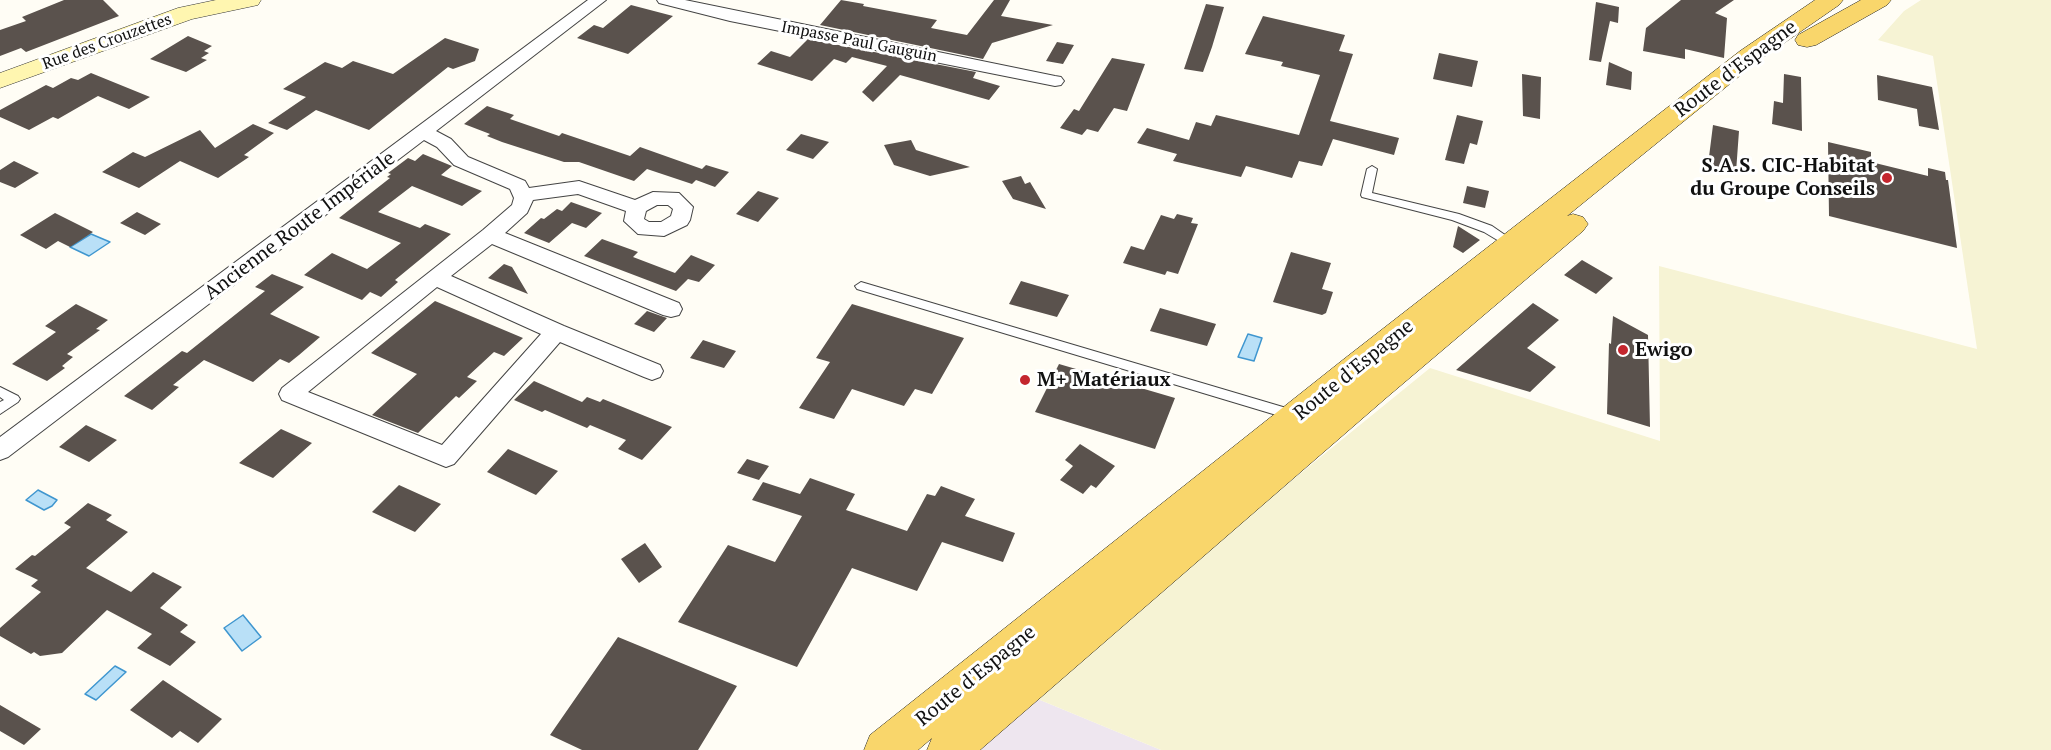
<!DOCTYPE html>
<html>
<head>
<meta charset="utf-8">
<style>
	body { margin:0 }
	canvas { display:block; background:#fffdf5 }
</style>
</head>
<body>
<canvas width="2051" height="750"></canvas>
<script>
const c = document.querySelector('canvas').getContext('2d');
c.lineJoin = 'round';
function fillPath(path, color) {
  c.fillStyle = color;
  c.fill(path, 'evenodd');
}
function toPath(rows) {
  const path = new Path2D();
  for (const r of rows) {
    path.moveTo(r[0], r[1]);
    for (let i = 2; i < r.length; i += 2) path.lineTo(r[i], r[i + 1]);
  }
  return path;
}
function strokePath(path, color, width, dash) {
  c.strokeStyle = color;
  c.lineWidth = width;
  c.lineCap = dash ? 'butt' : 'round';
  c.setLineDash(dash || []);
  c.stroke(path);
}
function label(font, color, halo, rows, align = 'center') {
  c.font = font + ' "PT Serif",serif';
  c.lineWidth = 6;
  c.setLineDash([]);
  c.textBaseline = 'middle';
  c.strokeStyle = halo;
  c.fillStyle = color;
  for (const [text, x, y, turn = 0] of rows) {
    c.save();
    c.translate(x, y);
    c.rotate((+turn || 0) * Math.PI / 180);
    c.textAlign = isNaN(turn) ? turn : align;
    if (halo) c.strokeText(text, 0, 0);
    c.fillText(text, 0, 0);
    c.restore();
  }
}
const industrial = toPath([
	[1028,695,1161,750,965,750]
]);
const farmland = toPath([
	[1921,0,2051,0,2051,750,1161,750,1028,695,1430,368,1660,441,1659,266,1977,349,1933,56,1878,40,1904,11]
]);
const water = toPath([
	[91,234,110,242,89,256,70,247,91,234],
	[1248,334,1262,338,1254,361,1238,357,1248,334],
	[38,490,57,500,52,506,44,510,26,500,38,490],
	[243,615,261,637,242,651,224,628,243,615],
	[115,666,126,672,96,700,85,694,115,666]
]);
const building = toPath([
	[64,0,103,0,119,16,26,52,21,48,0,56,0,30,26,21,22,17],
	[841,0,864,4,863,6,937,20,931,28,967,35,994,0,1010,0,1001,16,1053,25,992,43,983,59,820,25],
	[1681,0,1734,0,1715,13,1727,18,1724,58,1685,49,1685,59,1643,51,1646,28],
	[1596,2,1619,7,1618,23,1610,21,1601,62,1589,60],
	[1206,4,1224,7,1212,47,1203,72,1184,69],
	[631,5,673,16,628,54,577,38,594,25,603,28],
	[1263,16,1345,35,1339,51,1353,54,1330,121,1399,138,1394,155,1333,139,1322,166,1299,161,1292,178,1246,166,1241,177,1173,161,1177,154,1137,143,1147,128,1189,140,1196,122,1211,126,1216,115,1299,135,1320,75,1281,66,1283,62,1245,54],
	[188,36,212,46,204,51,209,53,201,58,207,60,186,72,150,59],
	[445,38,479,49,475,61,453,69,448,67,369,130,316,110,287,130,268,123,306,97,283,89,325,62,342,68,353,61,393,74],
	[808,39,976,72,973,78,1000,86,989,100,900,75,873,102,862,92,887,66,852,57,846,63,834,59,812,81,757,64,771,51,790,57],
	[1057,42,1074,45,1063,64,1046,61],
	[1439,53,1478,61,1472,87,1433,79],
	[1112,58,1145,64,1127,111,1114,108,1098,132,1087,129,1082,135,1060,128,1074,109,1079,111],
	[1609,62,1632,72,1631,90,1606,85],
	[91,73,150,97,129,109,98,96,58,119,53,117,29,130,0,117,0,110,46,85,53,88,71,78,78,80],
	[1522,74,1541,77,1540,119,1523,116],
	[1784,74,1801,77,1802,131,1772,124,1774,101,1783,103],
	[1877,75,1932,87,1939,130,1919,126,1917,109,1878,100],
	[487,106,514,115,510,119,559,136,562,133,630,156,640,147,702,169,706,165,729,172,715,187,696,180,692,184,647,169,634,181,579,162,564,162,502,142,487,136,490,134,464,124],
	[1457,115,1483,121,1477,145,1470,143,1464,164,1445,160],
	[253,124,274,133,244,155,249,157,218,178,180,161,139,188,102,172,133,152,145,157,200,130,215,148],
	[1713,125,1739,131,1736,172,1708,165],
	[801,134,829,142,813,159,786,150],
	[911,140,916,150,970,167,930,176,894,165,884,145],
	[1828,142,1871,152,1871,162,1928,176,1928,168,1945,172,1946,180,1948,180,1957,248,1829,216],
	[423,154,452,166,441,175,482,191,462,206,412,186,378,212,420,228,425,224,451,234,395,280,398,282,381,297,370,292,362,300,304,275,332,253,367,269,401,243,339,218,390,178,387,177,391,174,388,173,408,158,415,161],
	[14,161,39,173,15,188,0,182,0,170],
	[1021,176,1025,184,1030,182,1046,209,1013,199,1002,181],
	[1467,186,1489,191,1485,208,1463,203],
	[758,191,779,198,758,222,736,214],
	[571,202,602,213,586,228,572,223,549,243,524,233,541,218,544,219,557,209,562,211],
	[137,212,161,224,145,235,120,223],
	[55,213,93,232,70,247,58,241,46,249,20,235],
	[1177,214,1193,218,1191,223,1198,224,1178,274,1167,271,1165,275,1123,263,1131,246,1144,250,1161,215,1174,219],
	[1458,226,1480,240,1463,253,1453,247],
	[602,239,638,252,633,257,675,273,691,255,715,265,699,282,688,279,676,291,584,256],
	[1291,252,1331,263,1322,289,1333,292,1326,313,1322,315,1273,302],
	[1582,260,1613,278,1596,294,1564,275],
	[504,264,512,267,528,294,488,278],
	[272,274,304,287,270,314,320,337,299,355,289,363,280,359,253,382,204,360,173,385,179,387,152,410,124,396,182,351,187,353,265,291,255,287],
	[1021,281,1069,295,1057,317,1009,304],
	[435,301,523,338,504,356,494,352,467,377,477,381,459,398,456,396,418,433,372,415,417,374,371,353],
	[1533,303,1559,320,1527,348,1556,367,1530,392,1456,370],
	[76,304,108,320,96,329,100,330,67,354,73,357,62,366,65,368,47,381,12,364,56,332,45,326],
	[852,304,964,338,932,394,915,389,904,406,852,389,834,419,799,408,830,362,816,358],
	[1160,308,1216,324,1207,346,1150,331],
	[647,311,667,318,654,332,634,324],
	[1613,316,1648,335,1650,427,1607,414,1609,343,1611,344],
	[703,340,736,351,724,368,690,358],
	[1059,364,1175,398,1155,449,1035,412],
	[534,381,582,402,587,397,600,402,603,399,672,427,642,460,618,449,626,440,590,425,587,428,545,410,542,412,514,400],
	[86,425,117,440,89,462,59,447],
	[281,429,312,443,273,478,239,463],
	[1080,444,1115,466,1096,488,1091,485,1083,494,1060,480,1073,466,1065,460],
	[508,449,558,471,536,495,487,472],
	[747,459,769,466,759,480,737,473],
	[810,478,855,494,846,510,907,531,927,494,935,496,941,486,975,499,965,516,1015,533,1003,562,942,542,917,591,852,568,797,667,678,622,728,545,775,562,802,516,752,500,763,482,800,494],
	[399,485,441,504,415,532,372,512],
	[88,503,112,515,106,520,128,532,86,568,131,592,153,572,182,587,160,608,188,625,180,632,196,642,170,666,137,648,152,634,107,610,62,653,40,656,34,652,31,654,0,636,0,628,41,592,31,586,38,580,15,569,32,555,35,556,71,527,64,523],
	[645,543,662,567,639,583,621,559],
	[618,637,737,686,698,750,582,750,550,735],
	[163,680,222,719,198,743,180,731,172,738,130,710],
	[0,705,41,729,24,745,0,731]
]);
const lane = toPath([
	[1372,166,1377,169,1372,193,1459,214,1492,226,1518,244,1513,248,1509,247,1484,232,1452,220,1362,197,1361,195,1367,169,1372,166],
	[861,282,1293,410,1297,412,1299,415,1297,418,1293,420,857,289,855,286,861,282],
	[0,387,18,396,20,399,18,402,0,414,0,402,4,400,0,397,0,387]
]);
const street = toPath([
	[588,0,606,0,436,131,451,139,468,157,525,181,529,188,579,181,635,200,653,192,679,193,693,207,690,220,687,225,664,236,638,234,624,221,626,211,578,194,533,200,527,213,505,233,679,303,682,309,679,315,671,317,663,315,492,244,451,276,564,326,660,365,663,371,660,377,652,380,644,377,560,342,454,464,446,467,282,400,279,394,282,388,483,230,512,205,514,198,510,189,454,165,437,147,424,140,8,457,0,460,0,437,588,0],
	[657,205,668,205,673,209,671,216,661,222,649,222,644,219,646,211,657,205],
	[437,287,541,334,442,445,308,392,437,287],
	[657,0,685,0,1055,76,1061,77,1064,81,1061,85,1055,86,730,21,659,3,657,0]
]);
const secondary = toPath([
	[216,0,261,0,258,5,192,19,0,88,0,73,178,8,216,0]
]);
const primary = toPath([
	[1815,0,1843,0,1839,5,1758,61,1567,216,1573,214,1583,217,1588,224,1583,231,1386,398,980,750,927,750,932,738,918,750,864,750,870,735,1344,359,1740,51,1815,0],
	[1861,0,1891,0,1887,5,1816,45,1807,47,1798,45,1795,40,1798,35,1861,0]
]);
const markers = [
	[1887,178,6,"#c4262e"],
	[1623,350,6,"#c4262e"],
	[1025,380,6,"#c4262e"]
];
const farStreetnames = [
	["Rue des Crouzettes",107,42,-20],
	["Impasse Paul Gauguin",859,42,11]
];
const streetNames = [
	["Route d'Espagne",1736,69,-37],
	["Ancienne Route Impériale",300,226,-37],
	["Route d'Espagne",1354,370,-39],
	["Route d'Espagne",976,676,-39]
];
const poiNames = [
	["S.A.S. CIC-Habitat",1875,166,"right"],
	["du Groupe Conseils",1875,189,"right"],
	["Ewigo",1635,350],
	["M+ Matériaux",1037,380]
];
fillPath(industrial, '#eee6ef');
fillPath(farmland, '#f6f3d4');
fillPath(water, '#b9e0f7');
strokePath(water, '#3f96cf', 1.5);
fillPath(building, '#5a524d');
strokePath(lane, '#444', 2);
strokePath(street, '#444', 2);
strokePath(secondary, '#333', 1);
strokePath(primary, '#222', 1);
fillPath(lane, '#fff');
fillPath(street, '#fff');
fillPath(secondary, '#fff6b0');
fillPath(primary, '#f9d66b');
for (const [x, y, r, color] of markers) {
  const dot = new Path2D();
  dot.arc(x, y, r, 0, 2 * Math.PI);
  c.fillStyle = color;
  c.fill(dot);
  strokePath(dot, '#fff', 2);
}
label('16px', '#111', '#fff', farStreetnames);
label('20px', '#111', '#fff', streetNames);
label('bold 20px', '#111', '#fff', poiNames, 'left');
</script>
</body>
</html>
